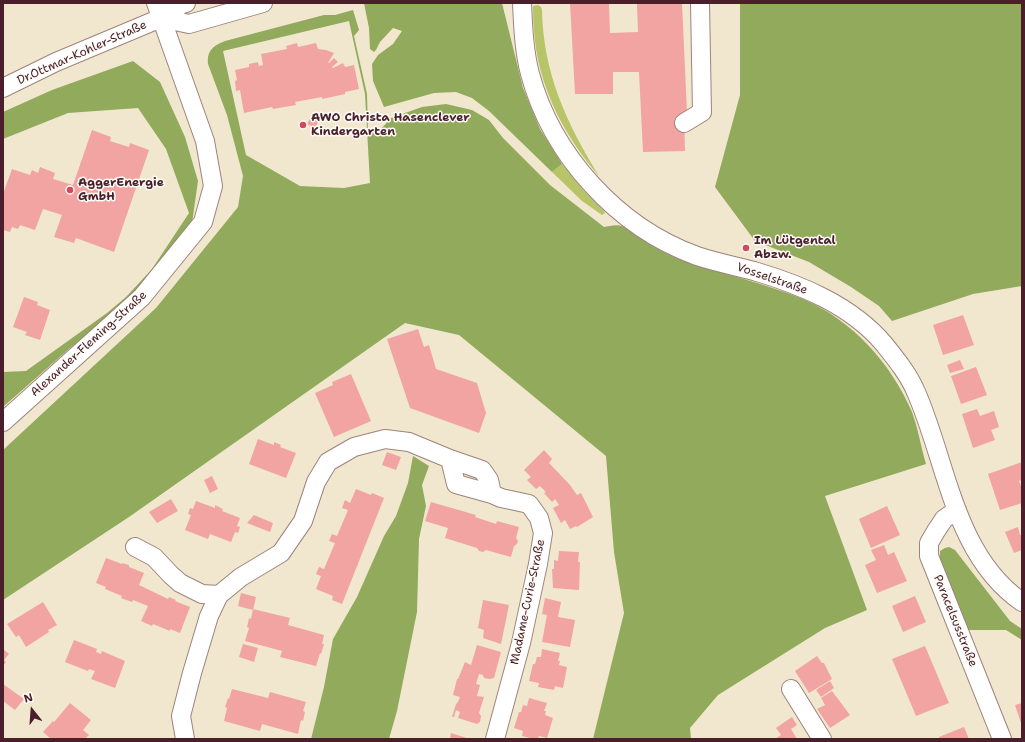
<!DOCTYPE html>
<meta charset="utf-8">
<style>
body{margin:0}
#map{position:relative;width:1025px;height:742px;overflow:hidden;background:#f1e7ce;font-family:"Shantell Sans",sans-serif}
canvas{display:block}
.frame{position:absolute;inset:0;border:4px solid #4a1f2b;pointer-events:none}
.north{position:absolute;left:12px;top:690px;width:40px;height:40px;-webkit-text-stroke:3px #fdfcf7;paint-order:stroke;rotate:343deg;font-size:11px;font-weight:700;line-height:16px;text-align:center;color:#4a1f2b}
.north::after{content:'';display:block;margin:auto;width:14px;height:18px;background:#4a1f2b;clip-path:polygon(50% 0,100% 100%,50% 72%,0 100%)}
</style>
<div id="map">
<canvas width="1025" height="742"></canvas>
<div class="frame"></div>
<div class="north">N</div>
</div>
<script>
const c = document.querySelector('canvas').getContext('2d');
c.lineJoin = 'round';
function fillPath(path, color) { c.fillStyle = color; c.fill(path, 'evenodd'); }
function strokePath(path, color, width, dash) { c.strokeStyle = color; c.lineWidth = width; c.lineCap = dash ? 'butt' : 'round'; c.setLineDash(dash || []); c.stroke(path); }
function write(font, color, halo, rows, align = 'center') {
  c.font = font + ' "Shantell Sans",sans-serif'; c.lineWidth = 3; c.setLineDash([]); c.textBaseline = 'middle'; c.strokeStyle = halo; c.fillStyle = color; for (const [text, x, y, turn = 0] of rows) {
    c.save(); c.translate(x, y); c.rotate((+turn || 0) * Math.PI / 180); c.textAlign = isNaN(turn) ? turn : align; if (halo) c.strokeText(text, 0, 0); c.fillText(text, 0, 0); c.restore();
  }
}
fillPath(new Path2D(`
 M538,5L541,7L542,10C543,73 567,124 599,176C566,138 541,92 535,41C534,31 533,20 533,10V6Z
 M562,164L583,190L604,211L605,213L602,215L582,201L552,172Z`), '#b7c568');
fillPath(new Path2D(`
 M364,3H502L523,88L540,129L562,164L552,172L489,111L472,98L456,92L434,93L384,107L373,81L372,64L378,55L393,44L402,31L393,28L380,42L376,50L374,52L370,49L369,28Z
 M740,3H1022V286L973,294L892,321L879,306L851,287L809,262L755,241L715,187L740,95Z
 M353,10L359,30L354,36L367,94L368,130H380L391,118L422,107L446,104L472,110L489,120L503,138L550,185L604,227C609,226 617,224 622,226C627,228 632,233 637,236C651,244 666,255 682,260C722,274 764,283 803,299C852,320 891,363 912,412C918,428 921,447 926,464L825,496L867,610L825,628L718,695L690,728L691,739H593L624,613L614,552L606,456L459,335L405,323L129,517L3,600V450L156,308L238,207L243,176L227,115L208,64C207,50 213,46 225,41L324,15H335ZM349,21L365,94L370,183L344,188L300,186L246,155L223,51Z
 M133,61L160,82L185,137L198,181L192,223L123,306L70,348L3,407V372L26,371L107,313L126,297L152,269L189,213L166,149L138,108L68,113L3,139V112L52,90Z
 M413,456L429,466L422,485L426,506L419,539L417,612L397,711L389,739H311L324,687L333,639L357,597L384,536L396,516L408,483Z
 M949,547L955,550L1010,621L1022,629V640L1006,630H968L940,559V551L945,548Z`), '#91aa5c');
fillPath(new Path2D(`
 M570,3H609L610,33L638,32L637,4L682,3L687,113L684,114L685,151L643,152L639,72H613V94H575Z
 M297,43L298,47L316,43L318,49L326,50L334,53L328,63H329L334,58L338,62L332,67L333,68L343,63L345,67L354,65L359,89L345,92V94L322,99V97L295,102L296,105L273,109L272,107L244,113L240,90L236,91L235,81L237,80L235,70L249,67V64L258,62L259,66L263,65L261,54L287,49L286,46Z
 M314,118L319,121L314,128L307,124L310,119Z
 M92,130L111,137L110,141L129,147L130,143L149,150L114,252L76,238L74,243L54,237L62,215L43,209L35,230L20,225L18,229L12,227L10,232L3,230V194L12,169L30,175L32,170L38,173L40,167L55,173L53,179L73,185Z
 M24,297L38,302L37,305L50,310L40,340L25,335L27,332L13,327Z
 M963,315L974,345L943,355L933,325Z
 M418,329L424,347L429,345L436,369L477,383L486,413L479,433L410,408L387,339Z
 M960,360L964,369L950,373L947,365Z
 M976,367L987,395L961,404L951,376Z
 M351,374L371,421L334,437L315,393L333,385L332,382Z
 M977,409L980,416L994,411L999,427L991,430L995,440L973,448L962,414Z
 M258,439L274,445V442L281,445L280,447L296,453L286,478L249,464Z
 M544,450L552,459L549,463L570,485L577,495L581,493L593,517L577,527L576,526L570,529L565,520L561,523L553,508L559,505L555,499L552,502L544,493L546,492L540,486L536,489L527,480L531,477L524,470Z
 M387,452L401,457L396,470L382,465Z
 M1022,462V480L1019,481L1022,488V503L1000,510L988,474Z
 M212,476L218,489L210,493L204,480Z
 M356,489L371,495L372,493L384,498L342,604L332,600L333,596L316,589L321,576L316,574L319,567L324,569L335,543L329,541L332,534L337,536L348,510L342,508L345,500L350,503Z
 M171,499L178,511L157,523L149,512Z
 M196,501L215,508V505L223,509L222,511L240,518L237,526L240,527L238,533L235,532L231,542L210,534L208,539L185,530L191,515L188,514L190,508L193,509Z
 M431,502L476,515L475,517L496,524L497,521L519,527L516,538L518,541L517,544L514,546L511,557L486,550L483,552L479,551L477,548L445,538L448,528L425,521Z
 M887,506L900,535L871,548L859,519Z
 M254,515L273,523L270,532L247,523Z
 M1018,527L1020,535H1022V550L1014,553L1005,532Z
 M884,545L888,555L894,552L907,581L877,593L865,565L876,560L871,550Z
 M559,551L579,552L578,562H580L579,590L553,588L552,569H554V560L558,561Z
 M106,558L122,564V563L129,565V567L144,573L139,585L168,599L169,597L176,600L175,601L190,607L180,633L170,629V631L153,624L152,626L141,621L148,606L133,600L132,602L121,598L122,596L105,589L106,587L96,583Z
 M241,593L256,597L253,610L238,606Z
 M915,596L926,622L903,632L892,606Z
 M545,598L561,602L558,617L575,620L570,647L542,642L547,615L542,614Z
 M483,600L509,605L501,644L483,638L484,630L478,628Z
 M43,602L57,625L48,630L49,632L26,647L19,635L16,637L7,624Z
 M253,609L290,618L288,625L324,635L322,644H324L321,654L320,653L316,666L280,657L282,651L245,641L249,628L247,627L249,618L251,619Z
 M74,640L97,649L96,652L101,654L102,651L125,661L115,688L91,679L95,671L89,669L88,671L65,662Z
 M243,644L258,648L254,662L239,657Z
 M477,645L501,652L494,678L489,679L484,678L483,675L479,674L476,684L480,685L477,696L484,697L479,713L481,716L480,722L477,724L458,718L460,712L456,710L454,717H452L456,704L458,702L460,697L453,695L457,679H458L465,662L471,665Z
 M925,646L949,703L916,716L892,659Z
 M3,649L9,654L4,660L6,662L3,666Z
 M542,649L560,653L558,661H560L559,665L567,667L563,688L555,686L554,690L538,687L539,683L529,681L533,664H535L537,657H541Z
 M817,656L822,663H824L832,679L809,693L795,671Z
 M830,681L834,688L821,697L816,690Z
 M3,684L24,699L15,710L3,701Z
 M232,689L268,698L270,692L306,702L303,711L305,712L303,721L301,720L298,734L262,724L260,731L224,721L227,708L225,707L228,698L229,699Z
 M832,691L850,715L830,728L817,709L825,705L821,698Z
 M529,698L547,703L544,711H546L545,715L553,718L547,738L539,736L538,739H534L522,736L523,731L514,728L519,712H521L523,705L527,706Z
 M70,703L91,720L83,730L89,735L85,739H51L43,732L53,721L54,722Z
 M1022,703V726L1015,705Z
 M792,717L797,725L791,729L797,739H775L781,735L776,728Z
 M964,727L969,739H939V737Z
 M451,733L470,739H450Z`), '#f1a4a2');
const minor = new Path2D(`
 M522,3C523,26 524,51 530,74C552,155 617,227 697,256C715,262 735,266 754,271C801,285 851,305 884,344C896,359 909,375 916,392C947,462 954,555 1022,602
 M161,18L189,24L263,3
 M3,88L56,62L161,18L182,4L186,3
 M684,123L702,112L700,3
 M3,422L142,297L203,222L213,186L205,141L156,3
 M450,459L456,484L492,494L501,498L529,504L539,518L543,533L538,564L521,643L495,739
 M957,510L944,519L936,531L929,543V556L1002,739
 M135,547L154,557L171,575L180,583L202,594L219,595
 M791,689L822,739
 M185,739L181,716L192,673L209,616L219,595L241,577L281,553L303,521L316,482L328,462L354,447L385,439L409,442L450,459L482,470L489,480L492,494`);
strokePath(minor, '#9e837c', 20);
strokePath(minor, '#fff', 18);
for (const [x, y, r, color] of [
 [303,125,4,"#d1495b"],
 [70,190,4,"#d1495b"],
 [746,248,4,"#d1495b"]
]) { const dot = new Path2D(); dot.arc(x, y, r, 0, 2 * Math.PI); c.fillStyle = color; c.fill(dot); strokePath(dot, '#fdfcf7', 1.5); }
write('12px', '#4a1f2b', '#fdfcf7', [
 ["Dr.Ottmar-Kohler-Straße",82,53,-24],
 ["Vosselstraße",772,279,19],
 ["Alexander-Fleming-Straße",89,344,-42],
 ["Madame-Curie-Straße",528,602,-78],
 ["Paracelsusstraße",955,621,68]
]);
write('bold 12px', '#4a1f2b', '#fdfcf7', [
 ["AWO Christa Hasenclever",311,118],
 ["Kindergarten",311,132],
 ["AggerEnergie",78,183],
 ["GmbH",78,197],
 ["Im Lütgental",754,241],
 ["Abzw.",754,255]
], 'left');
</script>
